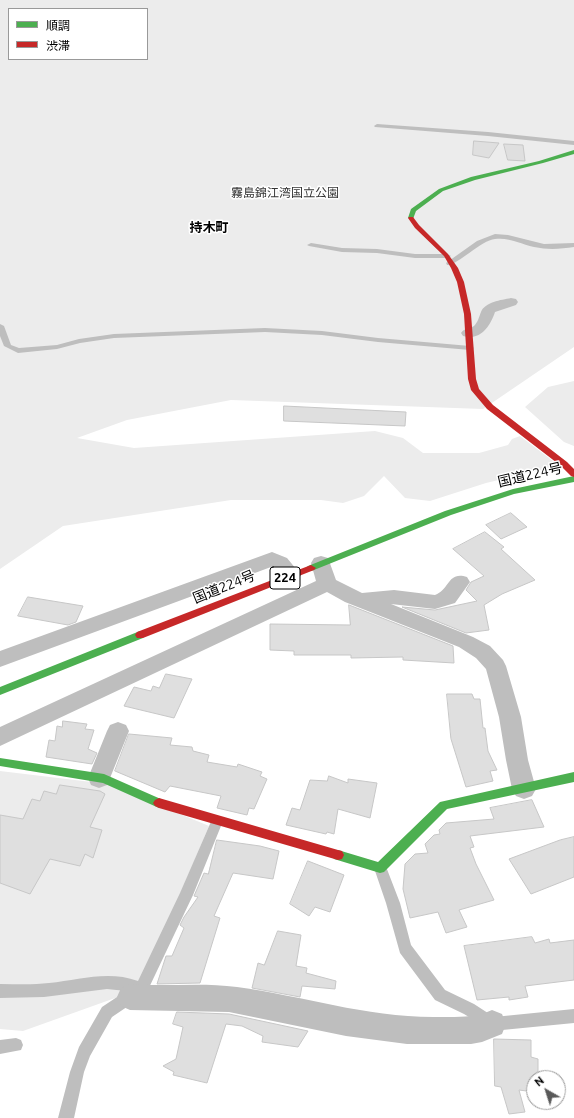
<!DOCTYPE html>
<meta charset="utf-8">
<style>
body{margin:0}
#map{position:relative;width:574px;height:1118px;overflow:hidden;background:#fff;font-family:Ubuntu,"Noto Sans JP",sans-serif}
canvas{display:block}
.legend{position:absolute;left:8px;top:8px;width:140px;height:52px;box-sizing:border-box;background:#fff;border:1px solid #999;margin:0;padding:5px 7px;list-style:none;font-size:12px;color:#000}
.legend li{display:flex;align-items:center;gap:8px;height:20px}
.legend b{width:20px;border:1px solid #999}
.north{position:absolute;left:526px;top:1070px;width:40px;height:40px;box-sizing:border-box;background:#fff;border:1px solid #999;border-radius:50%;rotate:321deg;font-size:11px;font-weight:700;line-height:16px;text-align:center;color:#000}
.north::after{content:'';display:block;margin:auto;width:14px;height:18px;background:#595959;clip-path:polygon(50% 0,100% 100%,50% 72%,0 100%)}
</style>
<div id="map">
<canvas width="574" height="1118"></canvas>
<ul class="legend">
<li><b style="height:5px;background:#4caf50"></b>順調</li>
<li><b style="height:5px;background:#c62828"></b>渋滞</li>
</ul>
<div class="north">N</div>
</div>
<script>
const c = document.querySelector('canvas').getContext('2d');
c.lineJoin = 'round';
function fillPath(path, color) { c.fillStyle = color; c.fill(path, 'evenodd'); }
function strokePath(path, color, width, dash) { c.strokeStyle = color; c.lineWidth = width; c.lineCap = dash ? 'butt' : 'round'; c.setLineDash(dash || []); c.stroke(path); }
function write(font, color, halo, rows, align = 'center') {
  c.font = font + ' Ubuntu,"Noto Sans JP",sans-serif'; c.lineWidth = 3; c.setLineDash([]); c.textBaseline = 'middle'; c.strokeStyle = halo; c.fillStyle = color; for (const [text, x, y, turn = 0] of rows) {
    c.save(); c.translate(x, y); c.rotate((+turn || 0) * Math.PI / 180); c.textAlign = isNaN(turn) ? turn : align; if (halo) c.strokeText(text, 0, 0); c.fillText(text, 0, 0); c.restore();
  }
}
fillPath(new Path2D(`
 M0,0H574V347L483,409L231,400L127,420L77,438L134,448L375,431L403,438L423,453H479L508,445L512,439L520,436L557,464L549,468L486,483L430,501L405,498L384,476L364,496L343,503L321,500H231L63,526L0,569ZM9,9H147V59H9Z
 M574,381V446L564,442L525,407L548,387Z
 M0,771L108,784L209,826L144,979L132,992L23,1031L0,1029Z`), '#ececec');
const building = new Path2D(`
 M474,141L499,143L489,158L473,155Z
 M504,144L523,145L525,161L508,160Z
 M284,406L406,412L405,426L284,421Z
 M511,513L527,527L501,539L486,525Z
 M485,532L504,547L501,549L535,580L502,594L484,605L489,630L466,633L402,607L435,610L477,601L466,590L471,582L484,576L453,549Z
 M28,597L83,606L76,622L68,625L18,616Z
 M349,605L453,646L454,663L403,660V657L351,658V655H294V651L270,650V624L350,625Z
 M166,674L192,679L174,718L124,706L134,687L151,691L153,686L159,688Z
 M447,694H472L474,699H480L483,728H485L488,751L497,770L490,771L493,781L466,787L451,739Z
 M63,721L87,724L85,729L94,730L88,749L97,753L92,764L46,757L49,740L55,741L57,726L62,727Z
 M129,734L172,738L170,745L192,747L193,751L209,755L207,762L237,767L238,764L262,772L260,776L267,779L254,809L249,808L247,815L217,808L221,796L170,786L165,792L115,771Z
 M329,776L348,783V779L377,783L370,818L338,809L334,834L327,832L326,834L286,825L292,808L300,810L310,780L327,781Z
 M60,785L100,791L105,794L90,827L102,830L93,858L85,854L80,866L50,859L30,894L0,883V815L23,819L32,799L40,801L44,791L56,794Z
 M532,800L544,827L470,836L474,847L470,848L476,864L494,900L459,910L467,927L446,933L438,912L410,918L403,889L405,864L415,854L428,853L425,844L434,835L440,834L439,830L446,823L494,819L490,808Z
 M574,837V877L531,894L509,859L560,840Z
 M217,840L260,846L279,851L273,879L233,873L214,916L220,918L200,983L157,984L166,956H172L184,928L180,925L184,917L198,897L194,896L204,873L208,874Z
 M308,861L344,875L330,912L315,907L309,916L290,904Z
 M278,931L301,935L296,966L307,968L306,973L336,981L335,989L302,986L300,997L252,988L258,963L264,965Z
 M532,937L535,943L549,939L550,943L574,940V980L525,986L528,997L509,1000V997L477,1000L464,946Z
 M177,1012L229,1014L308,1031L298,1047L262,1042L263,1036L242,1026L226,1024L207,1083L173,1075L174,1072L163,1066L176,1059L183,1027L173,1024Z
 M494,1039L531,1040V1057L538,1059V1078H534V1092L519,1090L525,1112L509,1114L501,1087L495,1086Z`);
fillPath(building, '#dfdfdf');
strokePath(building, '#c7c7c7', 1);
fillPath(new Path2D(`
 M377,124L488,132L574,141V145L488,136L375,127L374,126Z
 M495,234L508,235L544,244L574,243V247C561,249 548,250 534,247C521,244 509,237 495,239C481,240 457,266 447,265L446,263L477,241Z
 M311,243L342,248L377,249L415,254H447L451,256L447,258H415L377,253L342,252L309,246L307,245Z
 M0,324L4,326L11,345L19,348L57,345L79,339L114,334L265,328L322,331L378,338L470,346L474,348L470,350L378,342L322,335L265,332L114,338L80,343L57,349L18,353L4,346L0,336Z
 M217,816L221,817L223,821L193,895L146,994L112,1017L90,1056L84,1072L74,1118H58L70,1072L79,1047L102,1007L126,991L107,989L44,997L0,998V984C16,984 33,985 49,983C79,980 108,970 138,981L180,893L213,817Z
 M380,862L385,864L400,903L411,945L445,990L474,1004L494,1017L574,1009V1023L492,1031L464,1014L435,1000L400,953L386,903L374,868L375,864Z
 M16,1038L21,1040L23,1045L21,1050L0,1054V1040Z`), '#bebebe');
fillPath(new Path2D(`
 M511,298L516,299L518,302L516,305L495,312C490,327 480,341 463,336L461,333C464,328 469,329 474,326C478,322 479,317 481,312C485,302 501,300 511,298Z
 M272,552L287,558L301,575L298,580C281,585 282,574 271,567L0,667V651Z
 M321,556L328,558L336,580L362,593L394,590L435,595C450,590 447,571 467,577L470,582L455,603L435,609L391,604L473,637L490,646L503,660L506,666L521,717L528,760L536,789L532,796L524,799L516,796L512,789L506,760L499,717L486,669L476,658L459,647L345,602L327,592L0,746V727L316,581L311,563L314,558Z
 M118,722L126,725L129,731L110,778L107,785L99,788L91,785L88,778L107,731L110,725Z
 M130,984C165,987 201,982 237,987C304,996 368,1018 438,1017C457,1017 474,1018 492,1010L502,1014L506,1024L502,1034L482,1042L471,1044H407L346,1036L229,1012L130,1010L121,1006L117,997L121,988Z`), '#bebebe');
fillPath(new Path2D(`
 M574,150V154L543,163L475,180L443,191L416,211L413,219L408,218L411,209L439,189L471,177L539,161Z
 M574,476V482L514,494L451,515L314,570L311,571L306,568L308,566L445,511L513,489Z
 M140,631L143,632L145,635L143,638L0,695V687Z
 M0,758L104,774L163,800L165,803L163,806L159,808L103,783L0,766Z
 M574,772V782L447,809L384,872L380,873L334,859L332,855L334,851L338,850L378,862L440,802Z`), '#4caf50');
fillPath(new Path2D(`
 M409,217H413L419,225L448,254L458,268L464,282L471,314L476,379L479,389L493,405L567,462L574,469V477L571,476L561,466L487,409L471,390L468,379L464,314L457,282L451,268L444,256L415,228L408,218Z
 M311,565L316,568L314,570L143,638H137L135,635L137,632Z
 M159,798L338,850L342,851L344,855L342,859L338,860L159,808L155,806L153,803L155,800Z`), '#c62828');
write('12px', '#333', '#fff', [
 ["霧島錦江湾国立公園",285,193]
]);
write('bold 13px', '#000', '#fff', [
 ["持木町",209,228]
]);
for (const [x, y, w] of [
 [285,578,30]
]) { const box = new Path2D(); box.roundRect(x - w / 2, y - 11, w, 22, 3); c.fillStyle = '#fff'; c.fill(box); strokePath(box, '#000', 1); }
write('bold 13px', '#000', null, [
 ["224",285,578]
]);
write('14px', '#000', '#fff', [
 ["国道224号",530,475,-13],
 ["国道224号",224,587,-22]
]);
</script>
